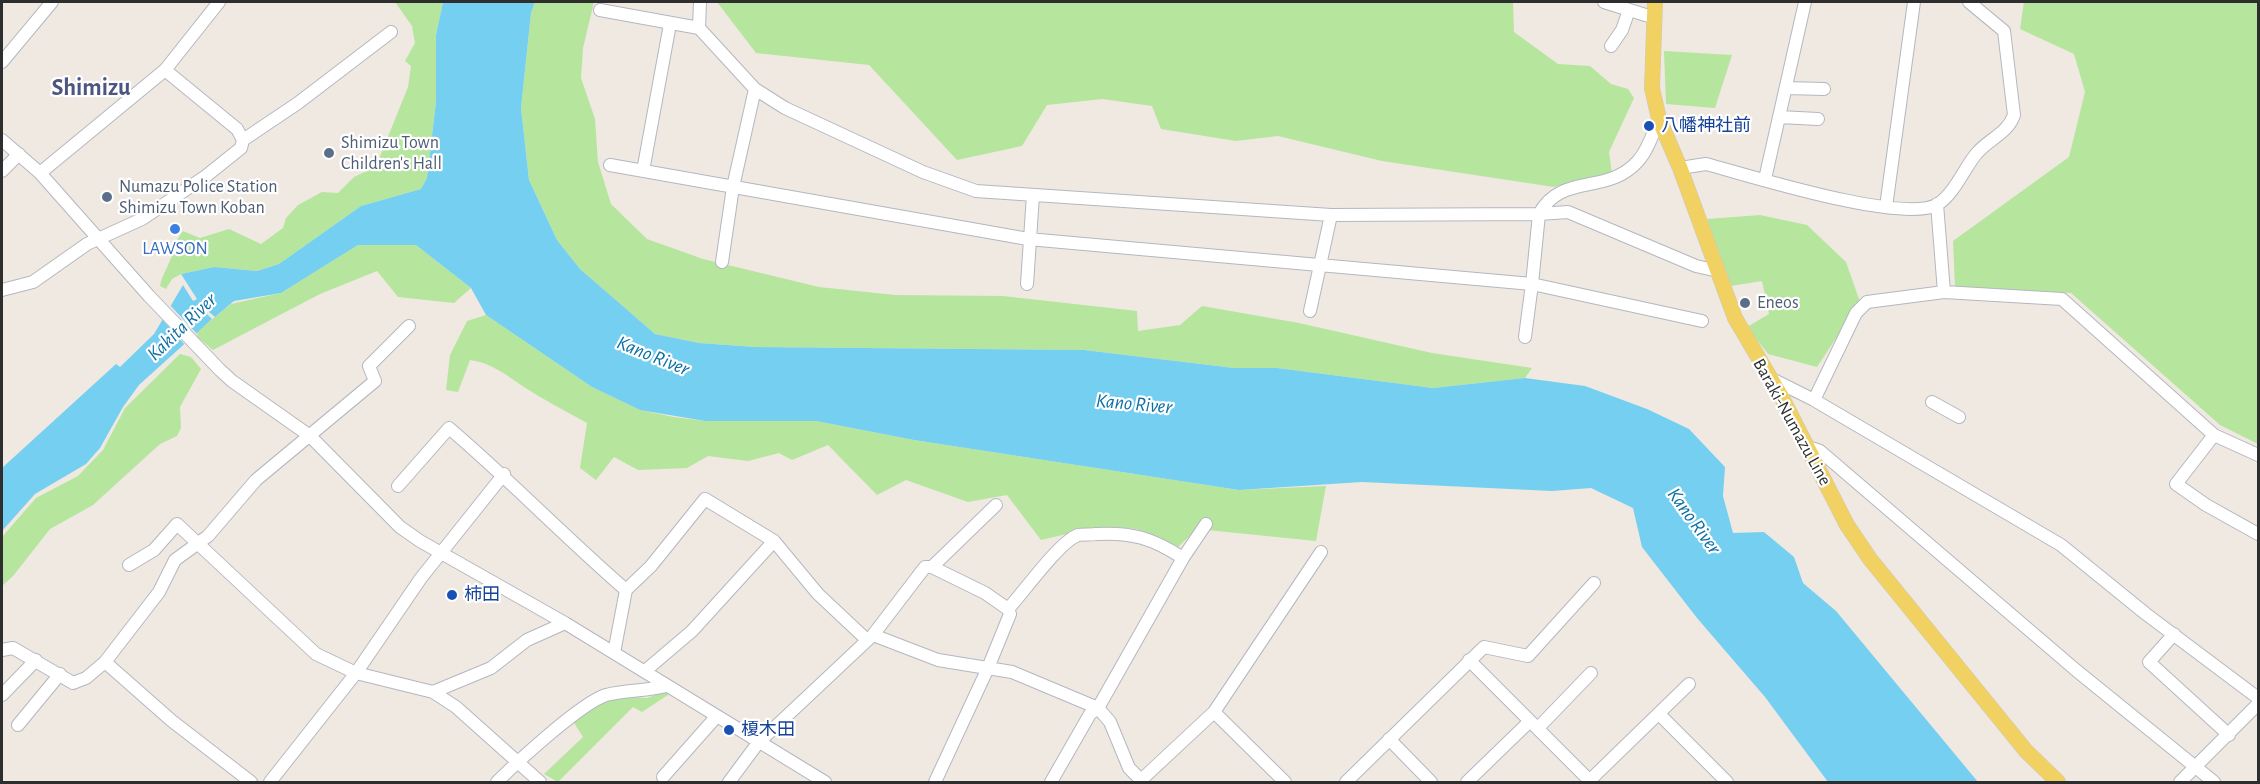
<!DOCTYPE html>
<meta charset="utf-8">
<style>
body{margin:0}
#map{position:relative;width:2260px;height:784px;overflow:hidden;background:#efe9e1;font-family:"Alegreya Sans",sans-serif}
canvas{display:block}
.frame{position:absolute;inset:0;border:3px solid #2e2e2e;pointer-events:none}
</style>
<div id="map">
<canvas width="2260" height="784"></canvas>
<div class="frame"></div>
</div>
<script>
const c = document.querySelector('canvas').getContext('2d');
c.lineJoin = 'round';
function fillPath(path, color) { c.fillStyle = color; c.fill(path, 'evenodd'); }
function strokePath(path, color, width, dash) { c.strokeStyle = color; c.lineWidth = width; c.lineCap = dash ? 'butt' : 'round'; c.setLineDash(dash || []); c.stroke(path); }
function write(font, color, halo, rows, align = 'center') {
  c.font = font + ' "Alegreya Sans","Noto Sans JP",sans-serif'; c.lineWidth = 4.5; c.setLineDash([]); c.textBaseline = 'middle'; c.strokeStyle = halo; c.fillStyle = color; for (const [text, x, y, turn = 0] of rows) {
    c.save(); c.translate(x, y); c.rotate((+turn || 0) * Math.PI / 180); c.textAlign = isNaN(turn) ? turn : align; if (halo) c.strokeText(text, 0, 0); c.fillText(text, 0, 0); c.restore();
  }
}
fillPath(new Path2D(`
 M395,2H443L436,35V102L427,178L421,189L361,206L279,264L257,271L214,267L181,274L172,279L166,289L160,286C162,275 167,269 171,258C175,248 175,241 183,231L200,238L229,229L261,244L283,228L286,218L298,205L322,192L338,193L354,177L371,169L379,159L408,87L411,66L405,61L415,43L412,26Z
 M535,2H594L583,48L581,78L595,119L598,162L611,204L647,239L703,259L819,287L895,295L1003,296L1137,311L1138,331L1180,325L1202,306L1299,323L1432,353L1532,368L1525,378L1433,388L1277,368H1234L1084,350L755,347L699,343L655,334L580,269L557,240L529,180L521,108L531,13Z
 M717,2H1513L1514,32L1558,64L1590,66L1611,84L1628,89L1634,98L1609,152L1612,173L1554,187L1382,161L1278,136L1236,141L1161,129L1152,106L1102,99L1047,105L1022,146L957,160L869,65L756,53Z
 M2024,2H2258V444L2220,425L2071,293L1955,287L1953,241L2069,157L2085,92L2074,54L2020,29Z
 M1664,51L1732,55L1715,108L1666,104Z
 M1760,215L1807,225L1846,262L1860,302L1817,367L1768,354L1747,327L1769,314L1762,281L1731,286L1716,253L1707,219Z
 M358,245H416L471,288L454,303L398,297L377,271L320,294L213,350L194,334L231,304L281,293Z
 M486,315L592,387L640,410L674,417L705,421H816L914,440L1239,490L1326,486L1316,541L1197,529L1176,549C1166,543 1154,535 1143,531C1112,522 1072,533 1041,540L1007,495L968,502L906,480L877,495L828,445L792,460L779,453L748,461L708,456L687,468L638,470L614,457L596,480L580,468L587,423C566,411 544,400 524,387C506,375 492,363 470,360L458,392L446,390L450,355L467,321Z
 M180,354L191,357L201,369L180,407L181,428L177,436L160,444L93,505L50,529L13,576L2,586V537L36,498L78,476L103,450L125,408Z
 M674,688L677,689L642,712L633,707L558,782L544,774L583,737L573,721L590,706L615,696L647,698Z`), '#b6e59e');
fillPath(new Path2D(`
 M443,2H535L531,13L521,108L529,180L557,240L580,269L655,334L699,343L755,347L1084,350L1234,368H1277L1433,388L1525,378L1585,386L1647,409L1689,429L1725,467L1723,496L1733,533L1764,532L1794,557L1803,583L1836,611L1978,782H1828L1765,697L1697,618L1642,547L1633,508L1591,488L1552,491L1362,482L1239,490L914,440L816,421H705L640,410L592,387L486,315L471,288L416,245H358L281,293L234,301L215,317L202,306L201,308L212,319L139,385L123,407L100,448L86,464L35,494L2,531V468L116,364L120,367L154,334L183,285L193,301L197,299L181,274L214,267L257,271L279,264L361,206L421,189L427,178L436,102V35Z`), '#75cff0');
fillPath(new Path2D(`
 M168,303L198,335L186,346L160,317Z`), '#efe9e1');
const minor = new Path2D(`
 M1604,2L1655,18
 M600,10L699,28L755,89L785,108L923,172L976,191L1331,215L1539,214C1562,172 1607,196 1638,161C1648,150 1653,133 1659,119
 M699,28L700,2
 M1611,46L1622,30L1629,10
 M2,62L52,2
 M1786,88L1824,89
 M1779,117L1818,119
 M2,140L40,173L149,296L220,370L232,381L310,436L400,527L420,541L565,623L825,782
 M243,140L298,103L391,32
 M610,165L1028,239L1532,284L1539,214L1568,212L1696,266L1718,271
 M1680,168L1706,164C1748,175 1905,225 1938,204C1955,193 1964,168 1977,153C1989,139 2008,133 2014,115L2004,31L1969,2
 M2,171L19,154
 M643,171L670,24
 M40,173L165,70L219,2
 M1765,179L1805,2
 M1937,204L1944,292
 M1886,207L1914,2
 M722,262L733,187L755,89
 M1027,284L1033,195
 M2,290L33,282L87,244L142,219L206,176L241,148L243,140L237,129L165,70
 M1310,311L1331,215
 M1525,337L1532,284L1702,321
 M1770,378L1814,400L2061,545L2146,614L2258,698
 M1814,400L1856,313L1867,302L1944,292L2062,299L2214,435L2258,455
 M1932,402L1959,417
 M2214,435L2176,484L2206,505L2258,534
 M1808,447L1820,451L2077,671L2214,782
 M398,486L449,428C510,480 566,538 626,590L614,653
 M129,565L154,550L177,524L316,654L356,673L433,692L456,707L540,782
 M932,567L985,593L1008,609
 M626,590L651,566L705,499L774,541L818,594L867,640
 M2174,634L2149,662L2229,735
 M873,635L938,660L1012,672L1098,708L1090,714L1051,782
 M2,650L13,648L73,683L86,678L105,662L172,721L251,782
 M1469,660L1530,721
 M105,662L159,592L175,560L208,536L256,480L375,381L369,366L409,326
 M645,671L692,631L774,541
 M433,692L491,668L527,640L565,623
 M2,695L36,660
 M1214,712L1285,782
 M1659,714L1727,782
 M18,725L60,674
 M1538,728L1591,673
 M1389,739L1431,782
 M663,777L716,717
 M270,782L356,673L421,578L504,474
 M497,782C517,762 581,703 606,695C626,690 647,691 666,686
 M729,782L758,743L873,635L925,567H932L996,505
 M935,782L988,668L1010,614L1008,609C1023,593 1059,542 1078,535C1083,534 1091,535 1096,534C1132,532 1152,538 1183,558
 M1139,782L1214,712L1321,552
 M1143,782L1129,768L1110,722L1098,708L1183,558L1206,524
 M1346,782L1484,647L1528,656L1594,583
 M1467,782L1530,721L1591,782
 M1588,782L1689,684
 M2180,782L2258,704`);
const major = new Path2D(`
 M1655,2L1652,88L1659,119L1680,168L1735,318L1781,396L1847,525L1870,559L2026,751L2058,782`);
strokePath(minor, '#b4b7c1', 14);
strokePath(major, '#c9c9c9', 16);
strokePath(minor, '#fff', 12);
strokePath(major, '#f2d163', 15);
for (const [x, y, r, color] of [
 [1649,126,6,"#1a4fb4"],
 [329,153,6,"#5c6f8a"],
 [107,197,6,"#5c6f8a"],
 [175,229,6,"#3f7fe0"],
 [1745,303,6,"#5c6f8a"],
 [452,595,6,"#1a4fb4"],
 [729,730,6,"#1a4fb4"]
]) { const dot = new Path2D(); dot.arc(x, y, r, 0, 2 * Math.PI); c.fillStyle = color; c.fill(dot); strokePath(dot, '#fff', 2); }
write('18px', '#164399', '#fff', [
 ["八幡神社前",1661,126],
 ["柿田",464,595],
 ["榎木田",741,730]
], 'left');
write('18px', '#4e5e75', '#fff', [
 ["Shimizu Town",341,143],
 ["Children's Hall",341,164],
 ["Numazu Police Station",119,187],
 ["Shimizu Town Koban",119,208],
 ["Eneos",1757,303]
], 'left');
write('18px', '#366cbe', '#fff', [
 ["LAWSON",175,249]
]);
write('18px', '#2e2e2e', '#fff', [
 ["Baraki-Numazu Line",1792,422,61]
]);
write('italic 20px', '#0d6fa3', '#fff', [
 ["Kakita River",182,327,-44],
 ["Kano River",653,356,22],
 ["Kano River",1134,404,5],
 ["Kano River",1694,521,54]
]);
write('bold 24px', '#4d5680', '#fff', [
 ["Shimizu",91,88]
]);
</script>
